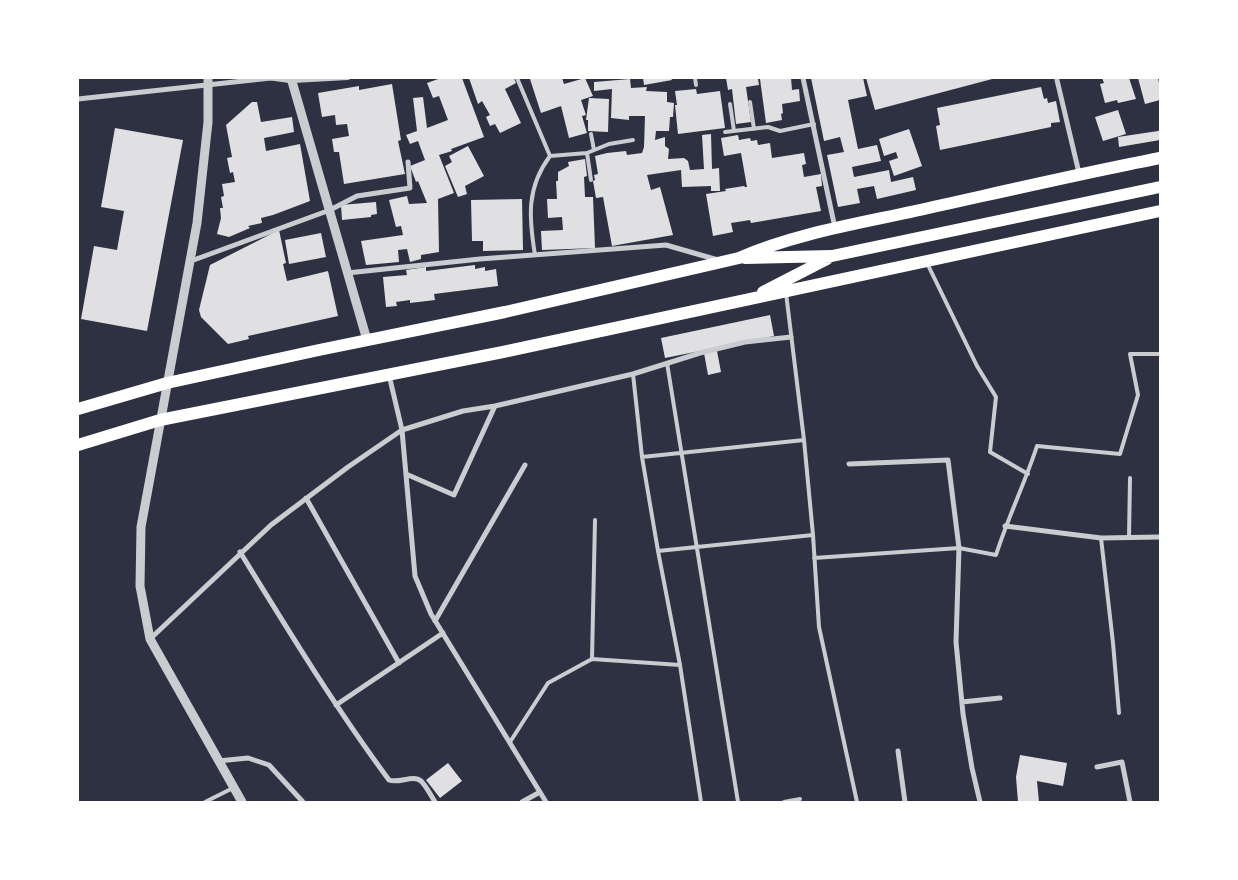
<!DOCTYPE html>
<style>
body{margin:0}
#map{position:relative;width:1238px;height:880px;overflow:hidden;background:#2d3142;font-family:Rubik,sans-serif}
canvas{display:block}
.frame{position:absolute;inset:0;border:79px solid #fff;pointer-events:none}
</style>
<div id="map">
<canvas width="1238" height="880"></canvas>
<div class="frame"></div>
</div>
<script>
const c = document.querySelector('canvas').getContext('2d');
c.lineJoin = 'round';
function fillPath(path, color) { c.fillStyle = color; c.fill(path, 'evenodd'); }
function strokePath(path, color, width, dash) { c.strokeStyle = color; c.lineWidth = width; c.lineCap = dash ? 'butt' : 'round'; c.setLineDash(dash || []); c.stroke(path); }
fillPath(new Path2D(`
 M441,78H462L484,137L451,149L452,151L439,155L454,193L438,199L439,252L421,255V259L410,262L407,249L398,250L399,262L366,265L361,241L403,235L401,226L396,227L389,200L407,196L409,204L427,203L418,181L416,182L410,166L425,160L418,141L410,144L406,135L417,131L413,98L423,97L427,128L448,120L439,96L433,98L427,83Z
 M469,78H514L516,83L505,89L521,123L500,133L495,124L490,126L486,117L490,115L482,101L478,104Z
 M533,78H562L564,84L585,78L593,96L581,100L586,115L582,116L587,133L569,138L561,106L541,113L530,79Z
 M643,78H671L672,80L644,85Z
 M726,78H791L792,90L799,89L800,101L782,104L783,113L781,114L782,120L766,123L760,79H758L759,85L746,87L751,122L736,124L732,89L728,90Z
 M811,78H863L867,96L848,100L858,149L877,145L881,161L852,167L854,177L889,170L891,182L913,177L916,190L877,199L874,186L857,189L860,203L838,207L827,155L844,152L840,137L824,141Z
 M866,78H996L875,110Z
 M1102,78H1129L1136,99L1118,103L1117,100L1105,103L1100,84L1104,83Z
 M1138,78H1158L1160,88V100L1145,104Z
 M630,79L631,88L647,87L646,91L667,92V102L674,103L673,117H670L669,131H656L655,140L665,137V146L669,149L668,159L684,158L688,161L690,170L704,169L702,135L711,134L712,169L719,168L720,191H711V186L682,187L681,170L647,175L651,190L660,187L673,235L612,246L603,197L596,198L593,181L595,180L594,175L598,174L595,156L607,153L626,151L627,155L642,153L644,147L645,116H629V120L611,118L612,89L594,91V82Z
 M392,84L401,140L398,141L405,174L344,184L339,152H334L332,139L349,136L347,124L336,125L335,115L322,117L318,93L359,86V90Z
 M1041,87L1044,99L1047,98L1048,103L1056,101L1060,122L1051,123V127L940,150L936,126L940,125L937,108Z
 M696,89L697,94L720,91L725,128L678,134L675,105H677L675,91Z
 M589,98L609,99L608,132L588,131V120H586Z
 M252,102H257L261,122L292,117L294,132L264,138L266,151L300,144L310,201L273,215L261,218L262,223L248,226L250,228L229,237L217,234L221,218L220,208H223L221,197L224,196L222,184L235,182L233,172L230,173L227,158L232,157L226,125Z
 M1118,110L1126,134L1103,141L1095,117Z
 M115,128L183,140L147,331L81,319L94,246L117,250L124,211L101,207Z
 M909,129L922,166L894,176L889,161L898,158L896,152L884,156L879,139Z
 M1158,131L1160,130V140L1119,147L1118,137Z
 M738,135L739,140L750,138L751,141L757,140L758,145L770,143L772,158L804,153L806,164L802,165L804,177L821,174L822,186L816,187L821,211L751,223L750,220L731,223L733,232L713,236L706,194L726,191L725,189L744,186L745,187H747L741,153L724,156L721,138Z
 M468,146L484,176L465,186L467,194L458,197L445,166L452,162L449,156Z
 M585,159L587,176L584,177L585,197H593L595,248L542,250L541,231L563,230L562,217L548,218L547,199H557L556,181H558V172L569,166L568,162Z
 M522,199L523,250L483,251V241H472L471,200Z
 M376,202L377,214L371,215V217L342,220L341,205Z
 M279,230L286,263L283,264L287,281L328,271L338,316L248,336L249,339L228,344L201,317L199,310L210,265Z
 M321,233L326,257L289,264L285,240Z
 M475,265V269L485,267V271L496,269L498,286L434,294L435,300L410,303V300L396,302L397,306L386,307L383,277L407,275L406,270L426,267V271Z
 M770,315L774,336L665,358L661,338Z
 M717,351L721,372L708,375L704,353Z
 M1020,755L1067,763L1063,786L1037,781L1039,802H1018L1016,777Z
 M448,763L462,781L440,798L426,780Z`), '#e0e0e3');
strokePath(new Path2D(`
 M517,78L550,156
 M695,78L696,85
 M293,81L348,78
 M750,102L754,129
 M730,104L734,131
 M725,132L768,127L780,131L814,124
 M591,134L594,150
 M587,153L591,180
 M550,156L587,153L609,144L633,140
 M535,255C529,218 526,188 550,156
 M927,263L977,366L996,397L990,452L1028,474
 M786,293L804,440L813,535L819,627L857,802
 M667,363L738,802
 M633,374L642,457L658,551L680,665L701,802
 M642,457L804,440
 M1129,537L1130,478
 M1101,538L1113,643L1119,713
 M658,551L813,535
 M814,558L959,548L996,555C1008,517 1025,483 1037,446L1120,454L1138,395L1130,354H1160
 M592,659L595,520
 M510,742L548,683L592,659L680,665
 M205,802L233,788
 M784,802L800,799`), '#caccd0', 4);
strokePath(new Path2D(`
 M803,78L835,228
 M1057,80L1079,173
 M78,99L271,78L293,81
 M191,261L330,210L357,196L410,188L408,162
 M347,273L480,259L666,245L718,260
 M389,375L402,430L415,576L431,614L546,802
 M849,464L948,460L959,548L956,642L963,714L972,768L980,802
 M406,474L454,495L495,406
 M306,498L399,663
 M1005,526L1101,538L1160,537
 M240,552C288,630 335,707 389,780C399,784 413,774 421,781C427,787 431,796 435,802
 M435,621L525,465
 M150,639L271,525L348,467L402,430L463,411L495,406L633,374L700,353L745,342L791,337
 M962,702L1000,698
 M336,705L443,633
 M898,751L905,802
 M218,761L248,758L269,765L303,802
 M1097,767L1122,762L1130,802
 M522,802L540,792`), '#caccd0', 5);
strokePath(new Path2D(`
 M208,78V122L197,223L141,527L140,586L150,639L242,802
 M291,78L367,340`), '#caccd0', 9);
strokePath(new Path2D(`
 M745,258L832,256L1160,187
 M763,292L827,259
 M78,409L167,383L319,350L505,312L739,258C794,234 856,224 915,211C997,193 1078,174 1160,158
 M78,445L160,420L503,352L1160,211`), '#fff', 12);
</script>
